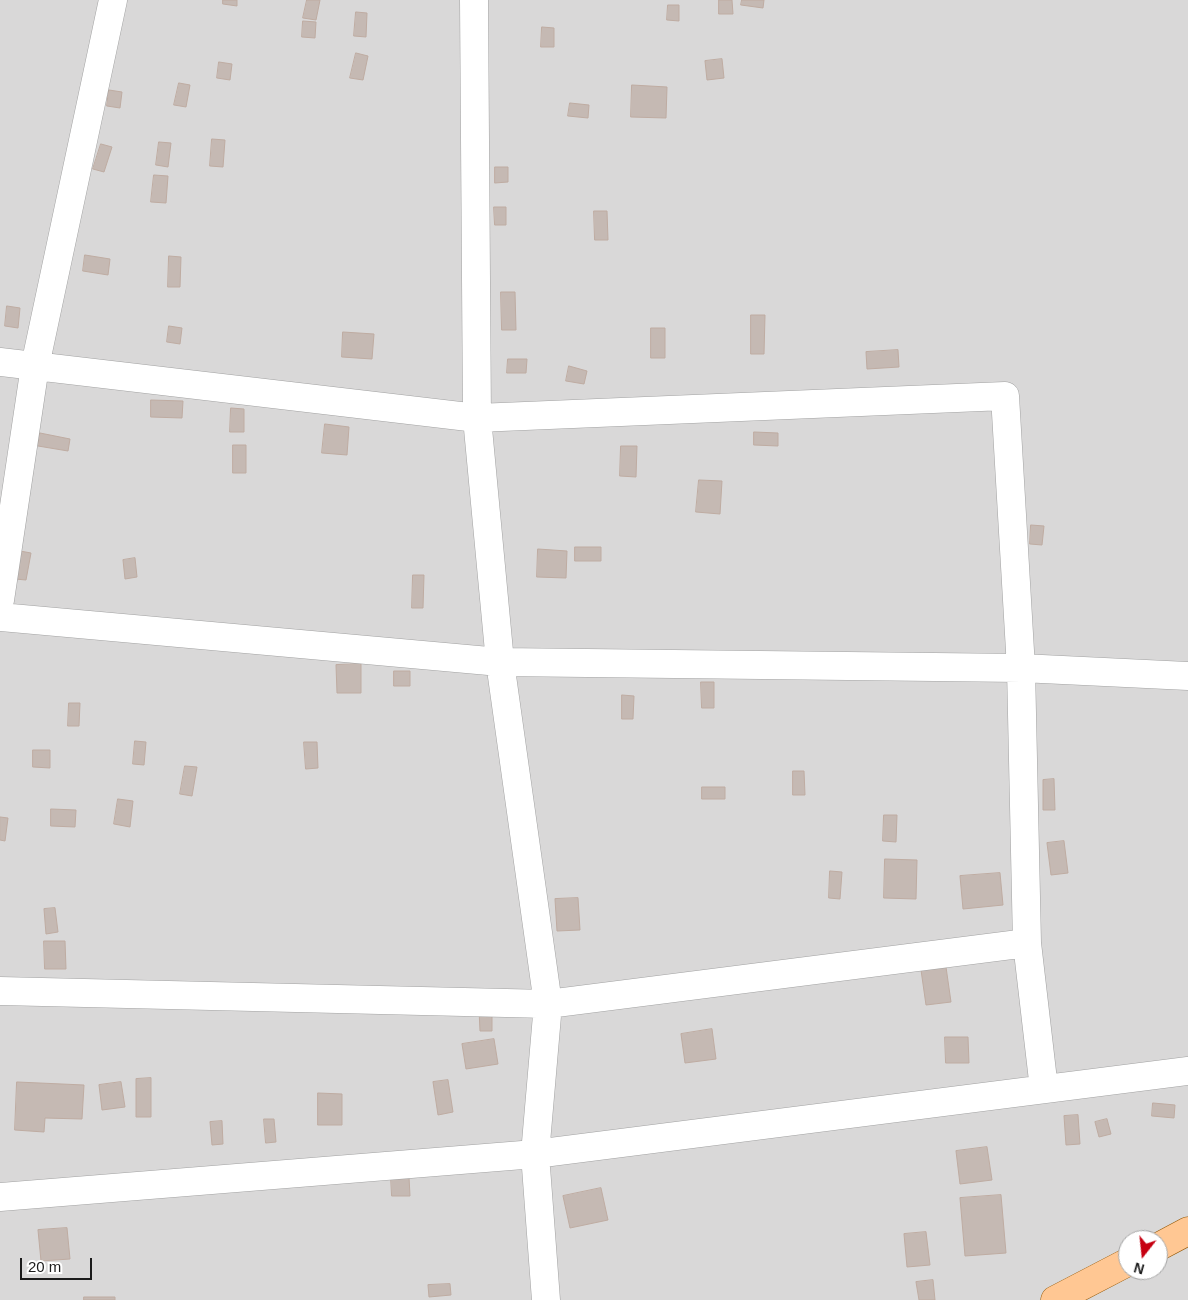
<!DOCTYPE html>
<style>
body{margin:0}
#map{position:relative;width:1188px;height:1300px;overflow:hidden;background:#ede8e0;font-family:Helvetica,sans-serif}
canvas{display:block}
.north{position:absolute;left:1118px;top:1230px;width:50px;height:50px;box-sizing:border-box;background:#fff;border:1px solid #a4a4a4;border-radius:50%;rotate:196deg;font-size:14px;font-weight:700;line-height:20px;text-align:center;color:#1b1b1b}
.north::after{content:'';display:block;margin:auto;width:18px;height:22px;background:#c60011;clip-path:polygon(50% 0,100% 100%,50% 72%,0 100%)}
.scale{position:absolute;left:20px;top:1258px;width:72px;height:22px;box-sizing:border-box;border:2px solid #1b1b1b;border-top:0;padding-left:6px;font-size:15px;line-height:18px;white-space:nowrap;color:#1b1b1b;-webkit-text-stroke:4px #fff;paint-order:stroke}
</style>
<div id="map">
<canvas width="1188" height="1300"></canvas>
<div class="north">N</div>
<div class="scale">20 m</div>
</div>
<script>
const c = document.querySelector('canvas').getContext('2d');
c.lineJoin = 'round';
function fillPath(path, color) { c.fillStyle = color; c.fill(path, 'evenodd'); }
function strokePath(path, color, width, dash) { c.strokeStyle = color; c.lineWidth = width; c.lineCap = dash ? 'butt' : 'round'; c.setLineDash(dash || []); c.stroke(path); }
fillPath(new Path2D(`
 M0,0H1188V1300H0ZM1128,1240H1158V1270H1128Z`), '#d9d8d8');
const building = new Path2D(`
 M223,0H237V6L223,4Z
 M307,0H320L316,20L303,18Z
 M719,0H732L733,14H719Z
 M742,0H764L763,8L741,5Z
 M668,5H679V21L667,20Z
 M356,12L367,13L366,37L354,36Z
 M303,21L316,22L315,38L302,37Z
 M542,27L554,28V47H541Z
 M356,53L368,56L363,80L350,78Z
 M722,59L724,78L707,80L705,61Z
 M219,62L232,64L230,80L217,78Z
 M179,83L190,85L186,107L174,105Z
 M632,85L667,87L666,118L631,117Z
 M109,90L122,92L120,108L107,106Z
 M570,103L589,105L588,118L568,116Z
 M212,139L225,140L223,167L210,166Z
 M159,142L171,143L168,167L156,165Z
 M101,144L112,147L104,172L93,169Z
 M495,167H508V182L495,183Z
 M154,175L168,176L166,203L151,202Z
 M494,207H506V225H495Z
 M594,211H607L608,240H595Z
 M85,255L110,259L108,275L83,271Z
 M169,256L181,257L180,287H168Z
 M501,292H515L516,330H502Z
 M7,306L20,308L18,328L5,326Z
 M751,315H765L764,354H751Z
 M169,326L182,328L180,344L167,342Z
 M651,328H665V358H651Z
 M343,332L374,334L372,359L342,357Z
 M898,350L899,367L867,369L866,352Z
 M508,359H527L526,373H507Z
 M569,366L587,371L584,384L566,381Z
 M151,400L183,401L182,418L151,417Z
 M231,408L244,409V432H230Z
 M325,424L349,427L347,455L322,453Z
 M754,432L778,433V446L754,445Z
 M40,433L70,439L68,451L38,446Z
 M233,445H246V473H233Z
 M621,446H637L636,477L620,476Z
 M699,480L722,481L720,514L696,512Z
 M1031,525L1044,526L1042,545L1030,544Z
 M575,547H601V561H575Z
 M538,549L567,551L566,578L537,577Z
 M20,551L31,553L26,580L15,579Z
 M135,558L137,577L125,579L123,560Z
 M413,575H424L423,608H412Z
 M361,664V693H337L336,665Z
 M394,671H410V686H394Z
 M701,682H714V708H702Z
 M622,695L634,696L633,719H622Z
 M69,703H80L79,726H68Z
 M135,741L146,742L144,765L133,764Z
 M304,742H317L318,768L306,769Z
 M33,750H50V768L33,767Z
 M185,766L197,767L192,796L180,794Z
 M793,771H804L805,795H793Z
 M1054,779L1055,810H1043V780Z
 M702,787H725V799H702Z
 M118,799L133,801L130,827L114,824Z
 M51,809L76,810L75,827L51,826Z
 M884,815H897L896,842L883,841Z
 M0,817L8,818L5,841L0,840Z
 M1064,841L1068,873L1051,875L1047,843Z
 M885,859L917,860L916,899L884,898Z
 M830,871L842,872L840,899L829,898Z
 M1000,873L1003,905L963,909L960,876Z
 M578,898L580,930L557,931L555,899Z
 M55,908L58,932L46,934L44,909Z
 M44,941H65L66,969H45Z
 M946,967L951,1002L926,1005L921,970Z
 M492,1008V1031H480L479,1009Z
 M712,1029L716,1059L685,1063L681,1034Z
 M945,1037H968L969,1063H946Z
 M494,1039L498,1064L466,1069L462,1044Z
 M151,1078V1117H136V1079Z
 M448,1080L453,1112L438,1115L433,1082Z
 M17,1082L84,1085L82,1119L45,1118L44,1132L15,1130Z
 M121,1082L125,1107L102,1110L99,1085Z
 M318,1093L342,1094V1125H318Z
 M1153,1103L1175,1105L1174,1118L1152,1116Z
 M1078,1115L1080,1144L1066,1145L1064,1116Z
 M264,1119H274L276,1142L266,1143Z
 M1107,1119L1111,1134L1099,1137L1095,1122Z
 M222,1121L223,1144L212,1145L210,1122Z
 M987,1147L992,1180L960,1184L956,1151Z
 M391,1177H409L410,1196H392Z
 M601,1188L608,1220L570,1228L563,1196Z
 M1001,1195L1006,1253L965,1256L960,1198Z
 M67,1228L70,1259L41,1261L38,1230Z
 M926,1232L930,1265L907,1267L904,1234Z
 M933,1280L935,1300H919L916,1282Z
 M450,1284L451,1295L429,1297L428,1285Z
 M84,1297H115V1300H84Z`);
fillPath(building, '#c5b9b3');
strokePath(building, '#bfaca2', 1);
const minor = new Path2D(`
 M474,0L477,418L500,662L548,1004L535,1154L546,1300
 M0,362L477,418L1005,396L1021,668L1027,943L1044,1089
 M0,600L35,366L113,0
 M0,617L500,662L1021,668L1188,676
 M0,991L548,1004L1027,943
 M0,1197L535,1154L1188,1071`);
const major = new Path2D(`
 M1158,1247L1188,1231
 M1055,1300L1128,1262`);
strokePath(minor, '#a2a2a2', 29);
strokePath(major, '#925500', 29);
strokePath(minor, '#fff', 28);
strokePath(major, '#ffc793', 28);
</script>
